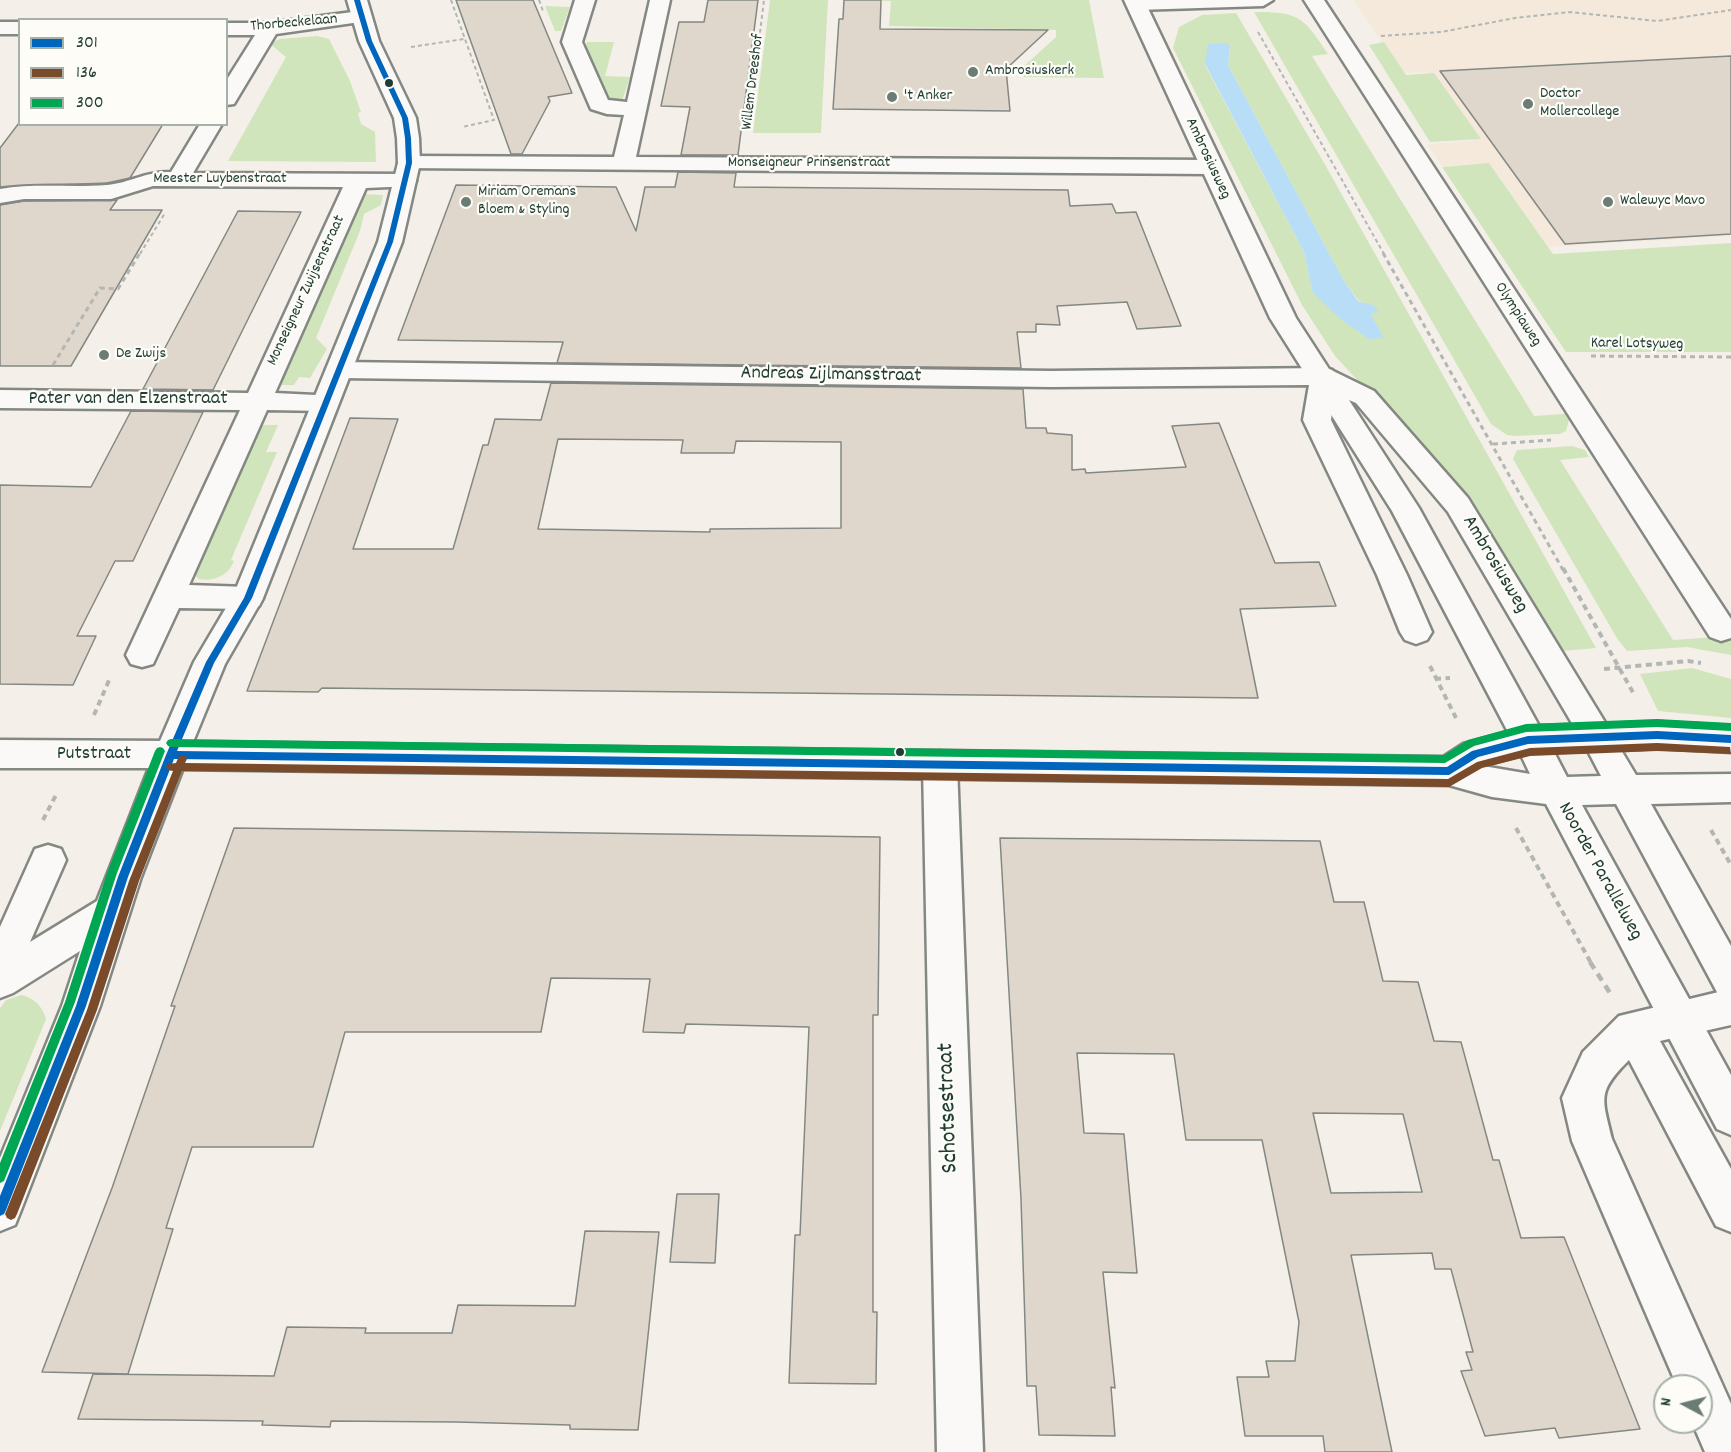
<!DOCTYPE html>
<style>
body{margin:0}
#map{position:relative;width:1731px;height:1452px;overflow:hidden;background:#f4f0e9;font-family:Dekko,sans-serif}
canvas{display:block}
.legend{position:absolute;left:18px;top:18px;width:210px;height:108px;box-sizing:border-box;background:#fdfcf7;border:2px solid #a4b0a9;margin:0;padding:8px 10px;list-style:none;font-size:18px;color:#1f3d34}
.legend li{display:flex;align-items:center;gap:12px;height:30px}
.legend b{width:30px;border:2px solid #a4b0a9}
.north{position:absolute;left:1653px;top:1374px;width:60px;height:60px;box-sizing:border-box;background:#fdfcf7;border:2px solid #a4b0a9;border-radius:50%;rotate:277deg;font-size:16px;font-weight:700;line-height:24px;text-align:center;color:#1f3d34}
.north::after{content:'';display:block;margin:auto;width:21px;height:27px;background:#6a7c73;clip-path:polygon(50% 0,100% 100%,50% 72%,0 100%)}
</style>
<div id="map">
<canvas width="1731" height="1452"></canvas>
<ul class="legend">
<li><b style="height:8px;background:#0065bd"></b>301</li>
<li><b style="height:8px;background:#7a4b2a"></b>136</li>
<li><b style="height:8px;background:#00a651"></b>300</li>
</ul>
<div class="north">N</div>
</div>
<script>
const c = document.querySelector('canvas').getContext('2d');
c.lineJoin = 'round';
function fillPath(path, color) { c.fillStyle = color; c.fill(path, 'evenodd'); }
function strokePath(path, color, width, dash) { c.strokeStyle = color; c.lineWidth = width; c.lineCap = dash ? 'butt' : 'round'; c.setLineDash(dash || []); c.stroke(path); }
function write(font, color, halo, rows, align = 'center') {
  c.font = font + ' Dekko,sans-serif'; c.lineWidth = 4.5; c.setLineDash([]); c.textBaseline = 'middle'; c.strokeStyle = halo; c.fillStyle = color; for (const [text, x, y, turn = 0] of rows) {
    c.save(); c.translate(x, y); c.rotate((+turn || 0) * Math.PI / 180); c.textAlign = isNaN(turn) ? turn : align; if (halo) c.strokeText(text, 0, 0); c.fillText(text, 0, 0); c.restore();
  }
}
fillPath(new Path2D(`
 M1354,0H1731V236L1549,247L1489,163L1442,166L1427,144L1473,141L1425,72L1402,73Z`), '#f4e9da');
fillPath(new Path2D(`
 M770,0H828L821,133H753Z
 M846,0H1089L1104,78L1024,77L1022,68L1056,37V30L889,26L891,1Z
 M545,6L570,7L561,31H555Z
 M1254,12C1300,11 1304,18 1328,54L1312,56L1534,416L1565,414L1569,420L1566,431L1560,434L1514,436L1507,435L1491,424Z
 M1236,13L1323,161L1596,648L1562,651L1467,499L1335,356L1302,305L1173,48L1179,27L1202,15ZM1230,46L1228,65L1344,281L1358,300L1369,306V313L1384,338L1312,290L1304,252L1205,65Z
 M317,36L329,39L350,81L361,112L358,113L361,124L375,132L376,162L228,161L286,57L270,44L279,39Z
 M587,42H614L605,76L630,77L622,101L611,100L585,46Z
 M1384,42L1406,75L1434,73L1481,139L1430,142L1369,45Z
 M1489,163L1553,254L1731,243V352H1566L1442,167Z
 M360,194L383,195L381,205L364,214L360,231L316,338L327,349L310,378L299,377L294,385H275Z
 M258,425H278L266,452H277L231,560L234,561C228,576 214,582 199,579L193,574Z
 M1572,446L1585,450L1589,457L1560,460L1673,640L1731,636V655L1687,647L1627,651L1618,640L1513,459L1517,450Z
 M1692,668L1731,679V718L1658,711L1640,674Z
 M21,995C35,998 42,1006 46,1019L0,1131V1008L6,1000Z`), '#d0e5bc');
fillPath(new Path2D(`
 M1227,43L1230,46L1228,65L1344,281L1358,301L1375,306L1378,312L1370,313L1384,338L1369,339L1342,320L1317,297L1312,290L1304,252L1205,64L1208,44Z`), '#b7ddf7');
const building = new Path2D(`
 M456,0H533L572,93L548,97L550,101L522,154H511Z
 M708,0H758L738,155H681L690,107L661,106L679,22H704Z
 M844,0H881L880,29L1048,30L1006,69L1010,111L833,109L839,19H843Z
 M1731,56V234L1565,244L1440,71Z
 M19,123L20,124H163L130,178L107,183L0,187V148Z
 M678,172L736,173L734,187L1068,190L1070,206L1112,204L1116,213L1136,212L1181,326L1137,329L1127,302L1057,306L1060,325L1036,324V332H1017L1021,368L557,363L563,342L398,340L456,185L616,187L636,231L645,187H675Z
 M117,200L110,210H162L71,366H0V205L24,201Z
 M238,211L301,212L213,390L143,389Z
 M551,383L1023,389L1026,428H1046L1047,433L1072,435V470L1085,469L1086,473L1186,467L1172,426L1219,423L1275,563L1319,562L1336,606L1240,609L1258,698L322,688L318,692L247,691L350,418L398,419L353,549H453L483,445H488L495,419L541,420ZM558,439L683,440L681,453H734L736,441L841,442V528L710,529V532L538,529Z
 M131,411L203,412L133,561H115L77,636H96L73,685L0,684V485L91,487Z
 M234,828L880,837L878,1015H873V1312H877L876,1384L789,1383L795,1235H800L809,1027L686,1024L684,1033L643,1032L650,979L551,978L541,1032H345L313,1147H192L166,1228L173,1229L128,1374L42,1372L112,1188L175,1006H171Z
 M1000,838L1320,841L1334,902H1364L1383,981L1418,982L1434,1041L1461,1042L1493,1160H1499L1521,1238L1564,1237L1640,1429L1559,1438L1555,1428L1485,1436L1461,1371L1472,1370L1466,1352H1473L1451,1269H1435L1432,1253L1351,1255L1392,1452H1325L1323,1436H1245L1237,1377H1269L1266,1361H1295L1299,1322L1262,1140H1186L1174,1054L1077,1053L1084,1133L1124,1134L1137,1273L1103,1272L1115,1388L1111,1387L1115,1436L1039,1435L1036,1386H1027L1021,1199ZM1313,1113L1403,1114L1422,1192L1331,1193Z
 M677,1194H719L715,1263L670,1262Z
 M585,1231L659,1232L638,1430L570,1429V1425L456,1422L331,1421L330,1427L262,1425L263,1421L78,1419L93,1374L274,1376L287,1327L366,1328L365,1333H452L458,1305L575,1306Z`);
fillPath(building, '#e0d7cc');
strokePath(building, '#848883', 1.5);
const street = new Path2D(`
 M575,0H595L582,42L608,100L627,102L650,0H670L636,157L1210,160L1218,162L1221,167L1218,172L1210,174L401,168L398,163L401,158L409,156L614,157L624,115L607,114L591,109L562,42Z
 M1129,0H1273L1263,6L1136,10L1129,8L1126,4Z
 M1304,0H1324L1731,619V638L1721,641L1710,637Z
 M360,11L367,13L370,17L367,21L276,34L234,104L226,105V81L255,35H226V23H269Z
 M0,22H20V34H0Z
 M200,124H222L193,173L405,174L413,176L416,181L413,186L366,188L275,393L336,396L339,402L336,408L326,411L267,410L189,585L248,587L259,590L263,598L259,606L248,609L179,608L153,664L142,667L131,664L126,655L240,410L0,408V390L248,393L343,187L153,186L111,199H24L0,203V189C36,183 71,188 107,185C130,183 143,172 171,172Z
 M339,362L1051,371L1323,368L1332,370L1336,376L1331,420L1407,575L1432,632L1427,640L1416,644L1405,640L1400,632L1377,575L1303,420L1309,385L1051,387L339,378L330,376L326,370L330,364Z
 M0,740L171,741L183,745L188,755L141,877L100,1006L21,1210L15,1225L0,1231V1158L62,1006L80,951L13,993L0,998V927L35,849L48,845L61,849L66,860L30,942L97,901L149,768H0Z
 M940,751L952,755L957,765L983,1452H937L923,765L928,755Z
 M1731,989V1025L1660,1041L1731,1169V1232L1716,1226L1629,1060C1597,1092 1602,1097 1612,1139L1731,1404V1452H1705L1692,1422H1701V1386H1677L1572,1141L1562,1098L1583,1052L1619,1016Z`);
const secondary = new Path2D(`
 M347,0H367L379,41L416,118L419,138L420,163L402,242L263,598L225,664L193,742L1443,757L1463,744L1508,732L1392,511L1270,318L1124,0H1144L1296,318L1329,369L1374,391L1468,498L1606,724L1657,722L1731,726V752L1657,748L1621,750L1636,775L1731,774V802L1651,804L1731,946V999L1718,994L1616,804L1582,805L1731,1075V1135L1717,1129L1546,804L1492,797L1449,785L171,769L159,765L154,755L194,662L233,596L378,242L398,163L397,138L394,118L359,41ZM1349,400L1356,403L1448,512L1573,725L1539,726L1419,508ZM1588,751L1601,776L1567,777L1554,752ZM1521,755L1530,774L1483,766L1485,765Z`);
strokePath(street, '#848883', 5);
strokePath(secondary, '#848883', 5);
strokePath(new Path2D(`
 M451,0L494,120L462,127
 M539,0L543,11
 M1258,32L1384,254
 M1381,36L1441,32L1515,18L1570,12L1657,21L1731,10
 M411,47L464,39
 M748,130L764,0
 M140,254L165,213`), '#b3b6b3', 2, [4, 3]);
strokePath(new Path2D(`
 M1383,253L1563,570
 M1591,356L1731,357
 M53,365L100,288L118,289L140,253
 M1493,444L1551,440`), '#b3b6b3', 3, [5, 4]);
strokePath(new Path2D(`
 M1563,568L1635,696
 M1430,666L1456,718
 M1604,669L1688,661L1701,663
 M1435,679L1450,678
 M94,715L110,678
 M43,820L56,795
 M1516,828L1591,963
 M1711,830L1731,865`), '#b3b6b3', 4, [6, 4.5]);
strokePath(new Path2D(`
 M1590,962L1610,993`), '#b3b6b3', 4.5, [8, 6]);
fillPath(street, '#faf9f7');
fillPath(secondary, '#faf9f7');
fillPath(new Path2D(`
 M354,0H360L372,41L408,118L411,138L412,163L393,242L252,598L214,663L177,751L1447,767L1472,751L1528,736L1657,731L1731,735V743L1657,739L1528,744L1478,757L1449,775L174,759L128,877L86,1006L6,1210L4,1214L0,1216V1196L76,1006L118,877L166,755L206,662L244,598L387,242L406,163L405,138L402,118L366,41Z`), '#0065bd');
fillPath(new Path2D(`
 M1657,743L1730,747L1731,754L1657,751L1530,756L1482,768L1449,787L182,771L139,881L97,1010L17,1214L15,1218L11,1220L7,1218L5,1214L87,1010L129,881L173,771L168,770L166,767L168,764L176,763L179,756H185L187,759L185,763L1448,779L1477,762L1530,748Z`), '#7a4b2a');
fillPath(new Path2D(`
 M1657,719L1731,723V731L1657,727L1526,732L1474,746L1445,763L171,747L168,746L166,743L168,740L171,739L1444,755L1468,740L1526,724Z
 M160,747L163,748L165,751L117,873L75,1002L4,1181L0,1183V1163L65,1002L107,873L155,751L157,748Z`), '#00a651');
for (const [x, y, r, color] of [
 [973,72,6,"#6a7c73"],
 [389,83,5,"#1f3d34"],
 [892,97,6,"#6a7c73"],
 [1528,104,6,"#6a7c73"],
 [466,202,6,"#6a7c73"],
 [1608,202,6,"#6a7c73"],
 [104,355,6,"#6a7c73"],
 [900,752,5,"#1f3d34"]
]) { const dot = new Path2D(); dot.arc(x, y, r, 0, 2 * Math.PI); c.fillStyle = color; c.fill(dot); strokePath(dot, '#fdfcf7', 2); }
write('16px', '#1f3d34', '#fdfcf7', [
 ["Thorbeckelaan",294,24,-5],
 ["Willem Dreeshof",754,82,-83],
 ["Ambrosiusweg",1207,159,65],
 ["Monseigneur Prinsenstraat",809,164],
 ["Meester Luybenstraat",220,180],
 ["Monseigneur Zwijsenstraat",307,291,-65],
 ["Olympiaweg",1517,315,57],
 ["Karel Lotsyweg",1637,345,1]
]);
write('16px', '#1f3d34', '#fdfcf7', [
 ["Ambrosiuskerk",985,72],
 ["Doctor",1540,95],
 ["Mollercollege",1540,113],
 ["'t Anker",904,97],
 ["Miriam Oremans",478,193],
 ["Bloem & Styling",478,211],
 ["Walewyc Mavo",1620,202],
 ["De Zwijs",116,355]
], 'left');
write('20px', '#1f3d34', '#fdfcf7', [
 ["Andreas Zijlmansstraat",831,376,1],
 ["Pater van den Elzenstraat",128,400],
 ["Ambrosiusweg",1494,565,59],
 ["Putstraat",94,755],
 ["Noorder Parallelweg",1599,872,61]
]);
write('24px', '#1f3d34', '#fdfcf7', [
 ["Schotsestraat",950,1108,-92]
]);
</script>
